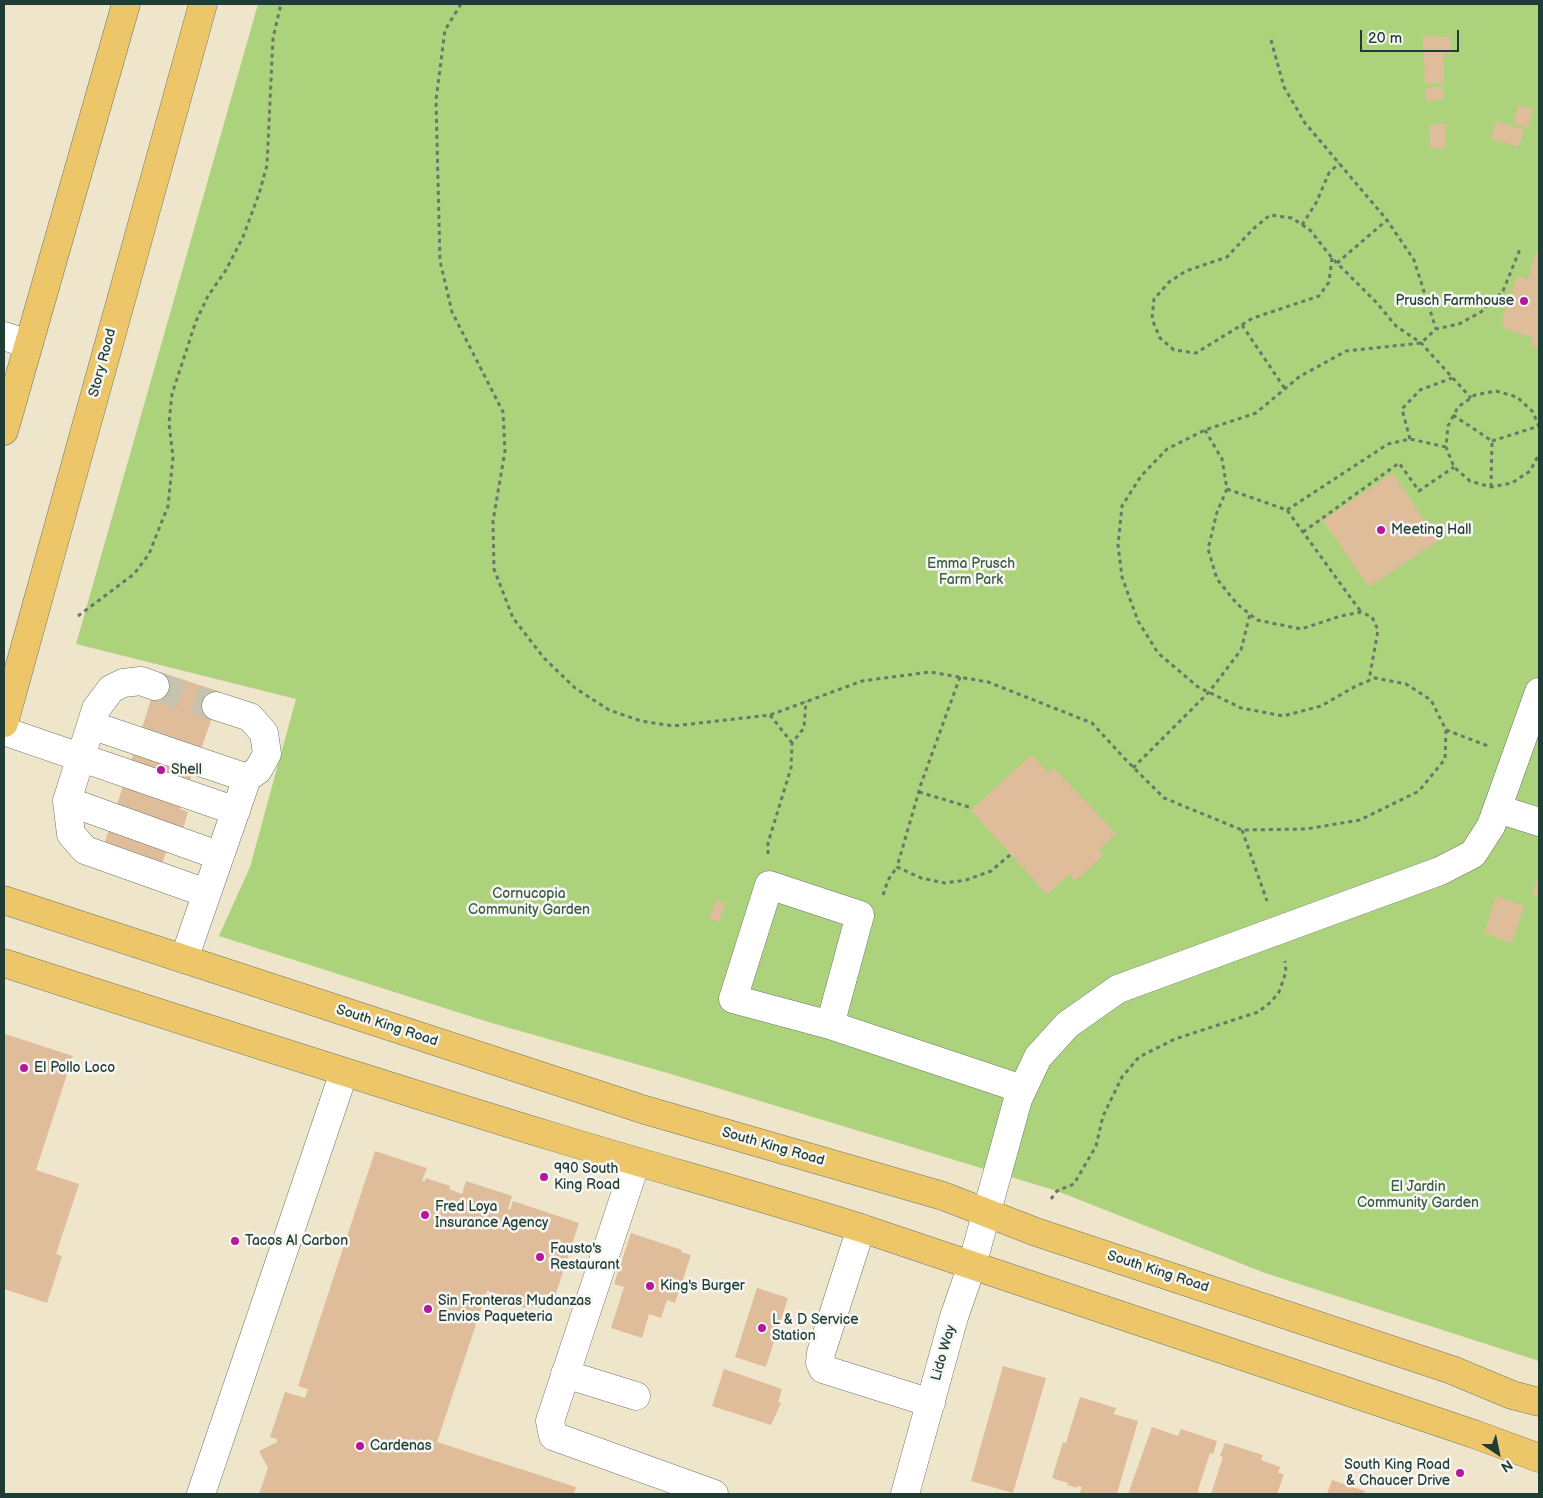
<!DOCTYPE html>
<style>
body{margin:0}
#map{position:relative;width:1543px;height:1498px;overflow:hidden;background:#efe5cb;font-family:"Balsamiq Sans",sans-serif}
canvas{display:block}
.frame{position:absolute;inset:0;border:5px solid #1f3d34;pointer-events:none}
.north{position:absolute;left:1473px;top:1428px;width:50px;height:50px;-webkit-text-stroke:4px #f6f6f2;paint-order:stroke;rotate:146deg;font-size:14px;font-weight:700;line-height:20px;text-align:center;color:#1f3d34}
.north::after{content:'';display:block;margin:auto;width:18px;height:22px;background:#1f3d34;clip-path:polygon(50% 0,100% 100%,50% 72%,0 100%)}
.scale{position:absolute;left:1360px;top:30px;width:99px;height:22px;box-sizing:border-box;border:2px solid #1f3d34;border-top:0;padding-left:6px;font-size:15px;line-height:18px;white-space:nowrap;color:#1f3d34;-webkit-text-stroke:4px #f6f6f2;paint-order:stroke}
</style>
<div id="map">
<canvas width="1543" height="1498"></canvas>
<div class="frame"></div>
<div class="north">N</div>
<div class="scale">20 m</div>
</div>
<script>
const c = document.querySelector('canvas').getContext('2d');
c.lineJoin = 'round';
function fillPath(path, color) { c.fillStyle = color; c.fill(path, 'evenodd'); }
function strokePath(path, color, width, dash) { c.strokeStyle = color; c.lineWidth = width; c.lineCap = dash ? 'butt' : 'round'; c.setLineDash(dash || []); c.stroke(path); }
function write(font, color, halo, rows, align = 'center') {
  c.font = font + ' "Balsamiq Sans",sans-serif'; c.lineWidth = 5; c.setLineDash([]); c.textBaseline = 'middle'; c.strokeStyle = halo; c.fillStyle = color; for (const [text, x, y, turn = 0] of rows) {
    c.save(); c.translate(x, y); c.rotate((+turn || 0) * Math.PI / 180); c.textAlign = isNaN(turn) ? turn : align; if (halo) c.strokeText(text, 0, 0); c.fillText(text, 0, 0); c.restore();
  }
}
fillPath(new Path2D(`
 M258,4H1539V1361L1265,1273L1057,1191L671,1074L485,1021L219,936L250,867L296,699L76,644Z`), '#acd27c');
fillPath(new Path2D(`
 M1423,36L1450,37L1451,54H1443L1444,84H1425Z
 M1444,87V99L1426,101L1425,88Z
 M1519,105L1534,110L1527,128L1513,123Z
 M1496,121L1524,130L1519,147L1491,139Z
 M1446,124V148H1430L1429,125Z
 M1536,253L1539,254V348L1531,345L1533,338L1503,328L1505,324L1501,323L1517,276L1527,279Z
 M1393,473L1438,541L1369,587L1323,520Z
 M160,672L221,692L180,809L188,812L183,829L174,827L157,880L99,860Z
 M1032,755L1049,773L1054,768L1116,834L1099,850L1104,855L1075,881L1070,874L1047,895L971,810Z
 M1539,873V897L1532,895Z
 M1496,896L1524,906L1512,943L1484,933Z
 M716,900L725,903L719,922L709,918Z
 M5,1034L73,1056L36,1170L79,1184L56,1254L62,1256L47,1303L4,1289Z
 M375,1151L427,1168L422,1181H425L426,1178L450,1186L449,1189L462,1194L466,1181L512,1196L508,1209L510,1210L513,1201L579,1223L555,1296L546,1294L541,1308L527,1304L526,1308L504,1300L505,1296L487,1291L437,1442L576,1487L574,1494H259L268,1468L259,1451L277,1442V1439L270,1437L285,1392L305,1398L308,1389L298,1386Z
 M631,1233L682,1250L681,1252L691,1255L675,1303L667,1300L661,1318L649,1314L642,1338L611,1328L624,1287L614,1284Z
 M757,1288L788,1298L766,1367L735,1357Z
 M1003,1366L1046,1378L1013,1493L971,1481Z
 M724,1369L782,1389L778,1402L781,1403L771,1425L712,1406Z
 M1080,1397L1116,1408L1114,1414L1138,1421L1117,1494H1079L1082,1487L1077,1486V1488L1067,1485L1068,1483L1052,1478L1063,1442L1066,1443Z
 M1152,1427L1178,1436L1181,1429L1217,1441L1213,1454L1210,1453L1198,1490H1199L1198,1494H1128Z
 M1225,1443L1263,1455L1261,1460L1280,1467L1278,1473L1284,1474L1277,1494H1211L1223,1457L1220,1456Z
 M1332,1480L1365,1491L1364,1494H1327Z`), '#dfbc9a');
strokePath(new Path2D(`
 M155,686L216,706`), '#c5c3ad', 28, [28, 14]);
const minor = new Path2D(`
 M4,336L28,344
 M155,686L141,681L123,683L111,689L96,709L67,801L71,834L85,850L206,893
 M216,706L250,717L264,733L267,754L258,770L247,778
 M91,725L247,778L184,959
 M4,731L236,811
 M67,801L220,856
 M1498,809L1539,822
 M830,1025L860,915L769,885L733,999L830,1025L1022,1089
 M636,1162L550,1421L553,1436L714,1494
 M861,1228L821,1353L820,1363L823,1369L829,1371L931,1403
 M565,1374L636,1396
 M201,1494L344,1072
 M905,1494L954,1317L972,1265L1018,1099L1038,1057L1067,1025L1118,989L1440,871L1473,854L1491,826L1539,692`);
const major = new Path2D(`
 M4,431L126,4
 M4,723L203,4
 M4,900L645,1110L943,1196L1036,1232L1452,1370L1512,1395L1539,1402
 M4,963C187,1022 370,1081 554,1137C656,1168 759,1196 861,1228L1474,1434L1539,1458`);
strokePath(minor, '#687869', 29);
strokePath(major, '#687869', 29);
strokePath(new Path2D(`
 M461,4L445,30L436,100L440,261L452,312L503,412L505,451L493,521L494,569L513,618L544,658L575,688L609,710L641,721L673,726L770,715L862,681L930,672L988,682L1092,723L1126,760L1164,798L1242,830L1306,829L1360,820L1419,791L1445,759L1446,730L1431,700L1406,684L1375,678L1356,686L1321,706L1283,716L1241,708L1198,687L1158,653L1138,621L1122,577L1118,545L1122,506L1141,476L1167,449L1205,430L1256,413L1299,377L1346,351L1421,343L1436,329L1459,324L1481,312L1503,291L1520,249
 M1271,40L1284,87L1305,123L1387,220L1414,260L1436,329
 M1302,225L1316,203L1329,173L1339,163
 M1332,258L1329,282L1319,296L1253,318L1196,353L1174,350L1160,338L1152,319L1154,299L1169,282L1186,271L1227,257L1253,229L1270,215L1292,218L1310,230L1332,258L1376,302L1396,326L1421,343L1471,398
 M1337,263L1387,220
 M1242,325L1285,389
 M1453,415L1492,441
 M1539,427L1533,412L1517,397L1496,391L1475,395L1458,407L1448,426L1446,447L1454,467L1470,481L1491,487L1512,483L1530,471L1539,454
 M1205,430L1222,459L1227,489L1217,512L1208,549L1217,579L1237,604L1257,620L1301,629L1341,616L1361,612L1372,617L1378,630L1369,680
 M1410,439L1402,409L1420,390L1452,378
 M1492,441L1539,426
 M1491,487L1492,441
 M1227,489L1287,510L1361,612
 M1287,510L1388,444L1410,439L1446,447
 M1303,532L1399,463L1419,491L1454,467
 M78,616L134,574L149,554L168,506L173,457L169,423L172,394L196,321L208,296L226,270L243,237L259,194L267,165L273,38L281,4
 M960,677L921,784L897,867L921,878L945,883L966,880L991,871L1011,854
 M770,715L792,743
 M1446,730L1488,746
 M1133,768L1209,692L1241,650L1250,614
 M919,792L969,807
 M1242,830L1267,901
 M768,854V843L791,768L792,743L804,728L806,701
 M883,895L888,880L897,867
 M1051,1199L1057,1191L1074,1184L1096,1146L1103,1116L1122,1077L1139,1057L1175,1039L1258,1012L1271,1002L1279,992L1286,972L1285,961`), '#687869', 3, [4, 4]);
strokePath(minor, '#fff', 28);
strokePath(major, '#ecc669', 28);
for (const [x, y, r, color] of [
 [1524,301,5,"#b5179e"],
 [1381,530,5,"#b5179e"],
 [161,770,5,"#b5179e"],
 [24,1068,5,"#b5179e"],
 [544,1177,5,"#b5179e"],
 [425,1215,5,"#b5179e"],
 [235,1241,5,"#b5179e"],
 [540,1257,5,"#b5179e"],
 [650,1286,5,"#b5179e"],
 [428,1309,5,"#b5179e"],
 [762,1328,5,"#b5179e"],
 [360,1446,5,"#b5179e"],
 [1460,1473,5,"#b5179e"]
]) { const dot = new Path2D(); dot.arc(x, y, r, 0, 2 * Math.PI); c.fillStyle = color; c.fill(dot); strokePath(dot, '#f6f6f2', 2); }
write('14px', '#1f3d34', '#f6f6f2', [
 ["Prusch Farmhouse",1514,301,"right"],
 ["Meeting Hall",1391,530],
 ["Shell",171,770],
 ["El Pollo Loco",34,1068],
 ["990 South",554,1169],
 ["King Road",554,1185],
 ["Fred Loya",435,1207],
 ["Insurance Agency",435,1223],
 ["Tacos Al Carbon",245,1241],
 ["Fausto's",550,1249],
 ["Restaurant",550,1265],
 ["King's Burger",660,1286],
 ["Sin Fronteras Mudanzas",438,1301],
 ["Envios Paqueteria",438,1317],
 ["L & D Service",772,1320],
 ["Station",772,1336],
 ["Cardenas",370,1446],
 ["South King Road",1450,1465,"right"],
 ["& Chaucer Drive",1450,1481,"right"]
], 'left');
write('14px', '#1f3d34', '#f6f6f2', [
 ["Story Road",103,363,-75],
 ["South King Road",387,1026,18],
 ["South King Road",773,1147,16],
 ["South King Road",1158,1272,18],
 ["Lido Way",944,1353,-74]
]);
write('14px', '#3b5b42', '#f6f6f2', [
 ["Emma Prusch",971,564],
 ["Farm Park",971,580],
 ["Cornucopia",529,894],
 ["Community Garden",529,910],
 ["El Jardin",1418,1187],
 ["Community Garden",1418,1203]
]);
</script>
